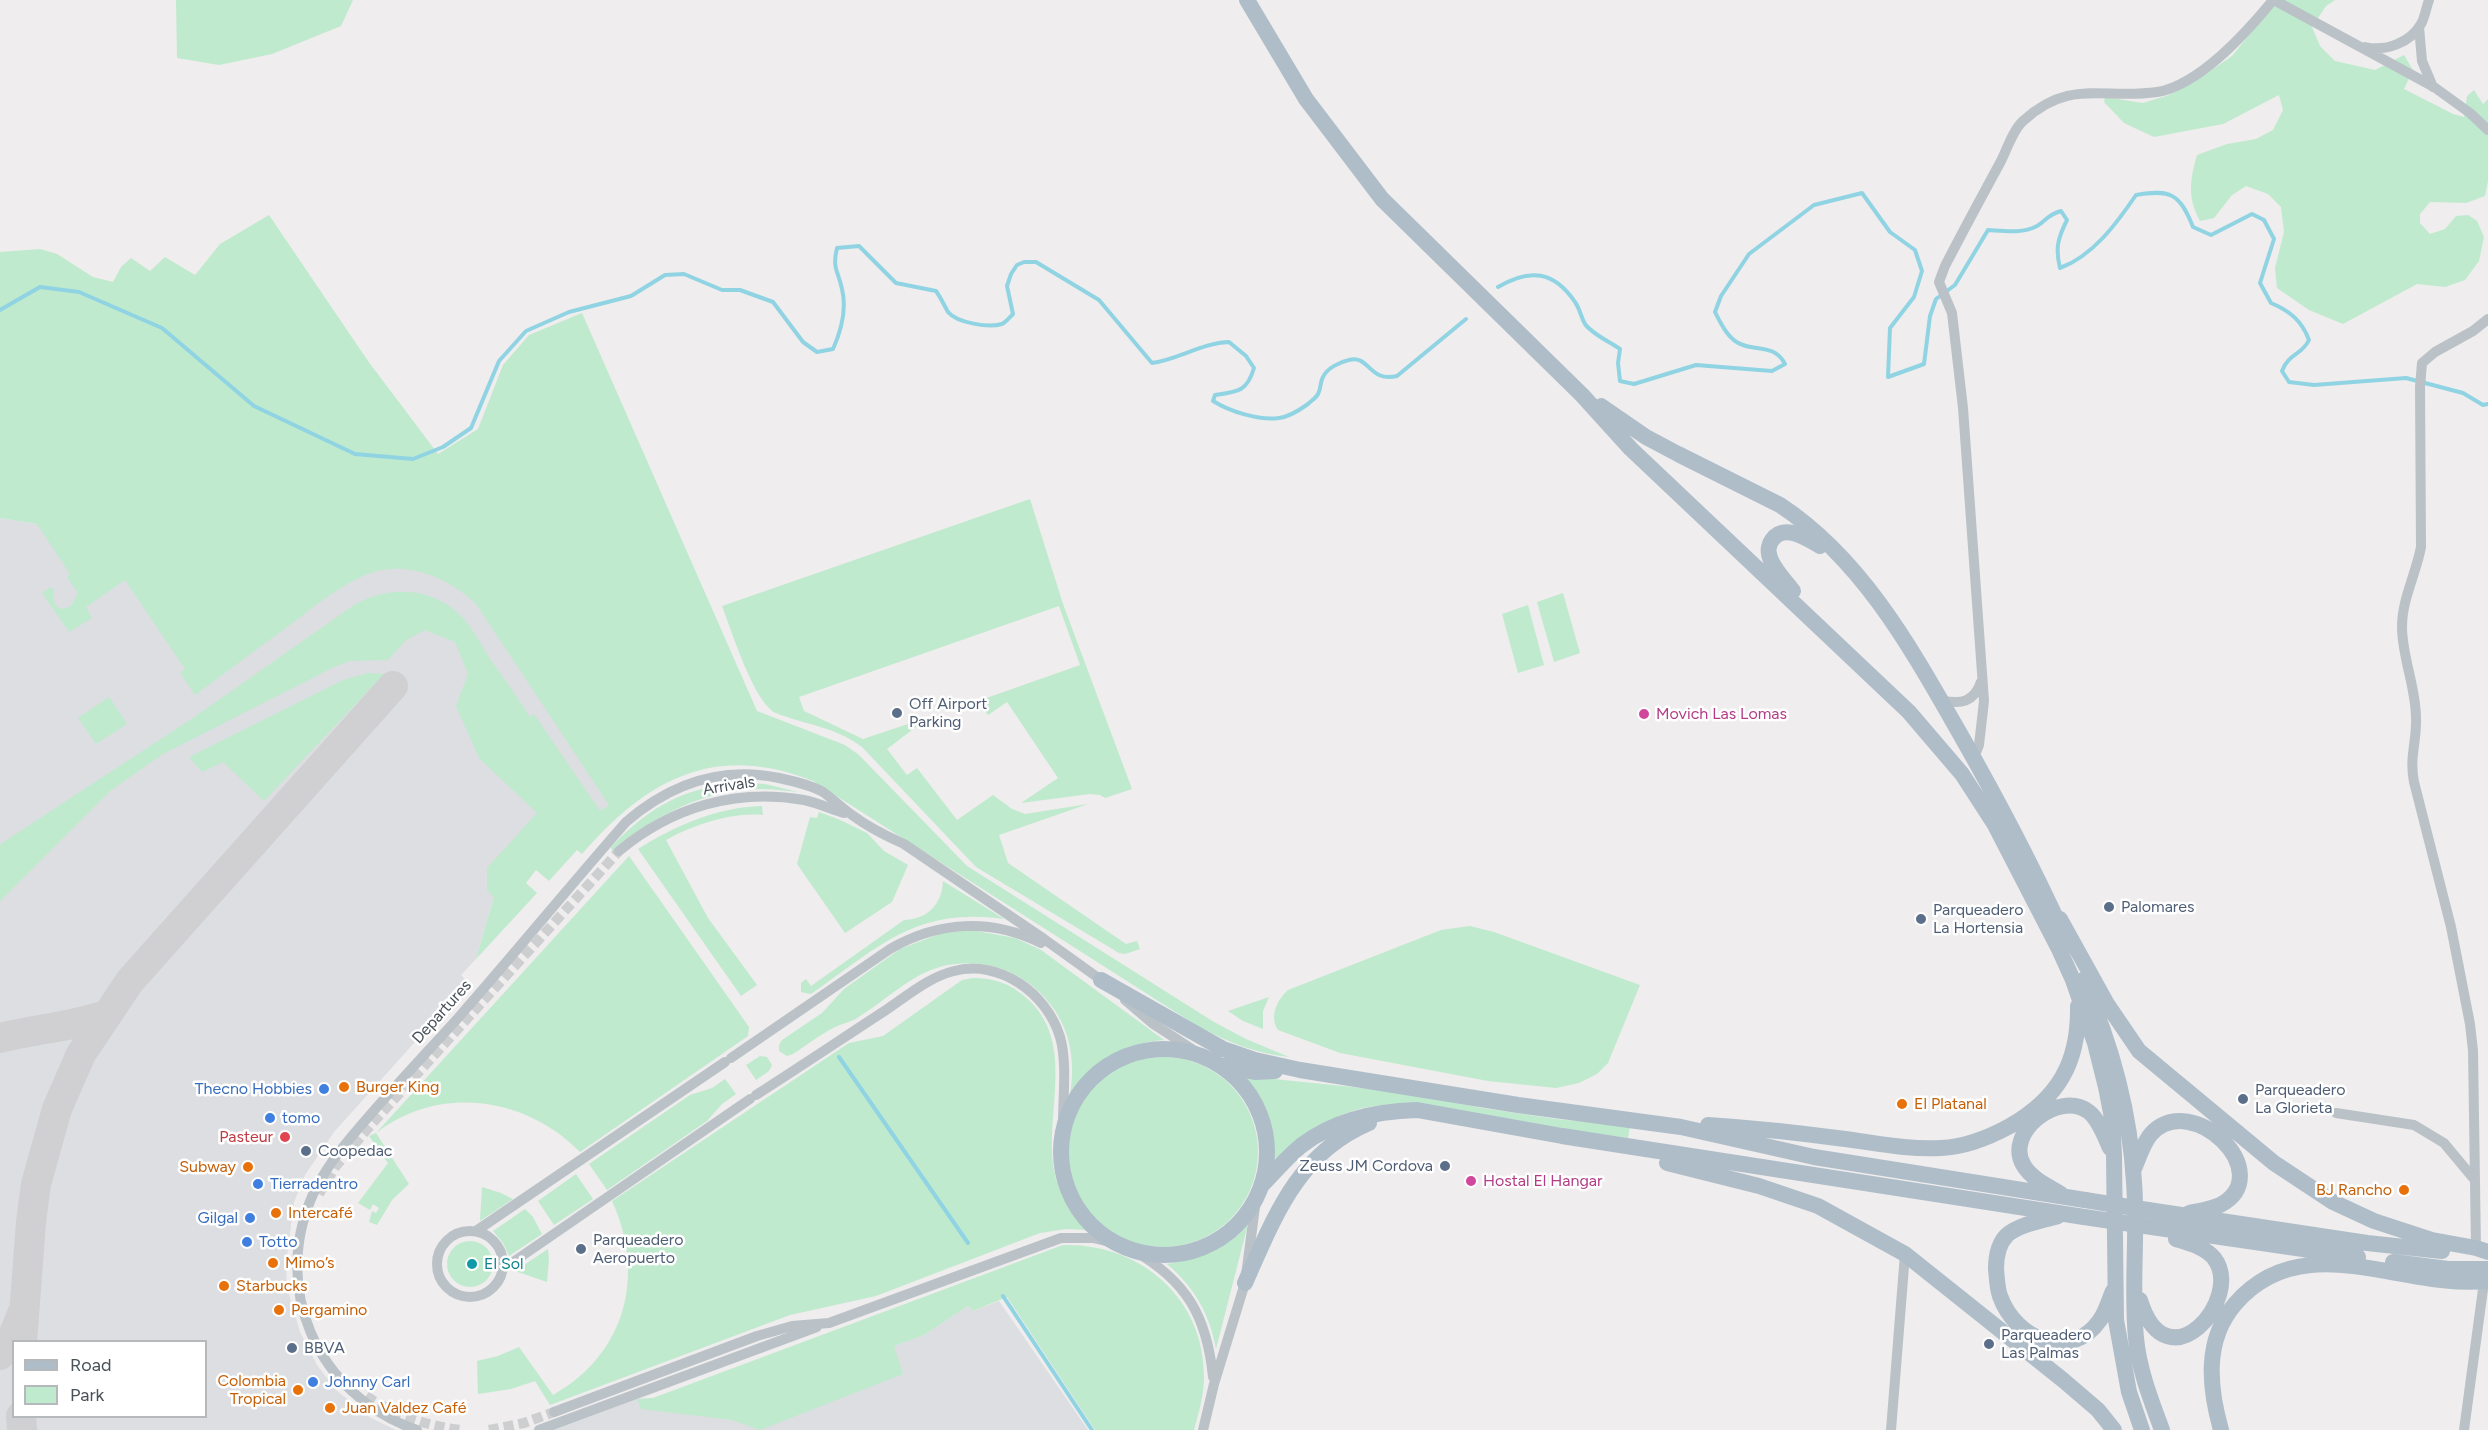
<!DOCTYPE html>
<meta charset="utf-8">
<style>
body{margin:0}
#map{position:relative;width:2488px;height:1430px;overflow:hidden;background:#efeded;font-family:Figtree,sans-serif}
canvas{display:block}
.legend{position:absolute;left:12px;top:1340px;width:195px;height:78px;box-sizing:border-box;background:#fff;border:2px solid #b5b9bc;margin:0;padding:8px 10px;list-style:none;font-size:18px;color:#475158}
.legend li{display:flex;align-items:center;gap:12px;height:30px}
.legend b{width:30px;border:2px solid #b5b9bc}
</style>
<div id="map">
<canvas width="2488" height="1430"></canvas>
<ul class="legend">
<li><b style="height:8px;background:#afbdc9"></b>Road</li>
<li><b style="height:16px;background:#bfeace"></b>Park</li>
</ul>
</div>
<script>
const c = document.querySelector('canvas').getContext('2d');
c.lineJoin = 'round';
function fillPath(path, color) { c.fillStyle = color; c.fill(path, 'evenodd'); }
function strokePath(path, color, width, dash) { c.strokeStyle = color; c.lineWidth = width; c.lineCap = dash ? 'butt' : 'round'; c.setLineDash(dash || []); c.stroke(path); }
function write(font, color, halo, rows, align = 'center') {
  c.font = font + ' Figtree,sans-serif'; c.lineWidth = 5; c.setLineDash([]); c.textBaseline = 'middle'; c.strokeStyle = halo; c.fillStyle = color; for (const [text, x, y, turn = 0] of rows) {
    c.save(); c.translate(x, y); c.rotate((+turn || 0) * Math.PI / 180); c.textAlign = isNaN(turn) ? turn : align; if (halo) c.strokeText(text, 0, 0); c.fillText(text, 0, 0); c.restore();
  }
}
fillPath(new Path2D(`
 M0,518L37,524L462,574L611,803L494,897L476,959L461,975L468,983L334,1132L305,1175L294,1202L286,1264L287,1287L300,1332L317,1365L336,1390L371,1418L396,1430H0ZM14,1342H206V1416H14Z
 M999,1301L1088,1430H554L637,1399L653,1398L893,1346L924,1335L968,1306L973,1311Z`), '#dcdee1');
fillPath(new Path2D(`
 M176,0H353L341,26L272,54L219,65L177,58Z
 M2278,0H2335L2326,6L2312,27L2320,46L2335,61L2375,70L2404,55L2413,70L2404,89L2453,114L2464,117L2467,96L2474,90L2483,104L2488,99V181L2485,196L2466,203L2430,202L2420,214V223L2430,234L2445,229L2456,216L2468,215L2477,221L2484,237L2479,261L2465,280L2445,287L2417,284L2343,324L2309,310L2277,288L2275,268L2284,232L2281,207L2268,194L2246,186L2232,195L2214,218L2200,221C2187,197 2190,180 2197,155L2227,144L2256,139L2273,130L2283,110L2279,95L2223,124L2154,137L2124,123L2104,102L2105,97L2143,103L2169,95L2197,80L2232,56Z
 M269,215L368,361L438,454L478,429L503,365L529,335L582,313L757,711L845,745L859,755L967,866L1214,1022L1246,1039L1289,1057C1254,1053 1227,1042 1196,1025L813,781C715,742 647,779 582,854L577,850L549,881L536,870L526,883L537,893L476,959L494,897L487,890V868L537,813L479,758L456,706L468,674L455,642L425,630L406,640L388,660L350,661L334,667L163,754L110,791L0,901V845L2,843L193,718L354,605C389,585 432,587 461,616C473,628 481,645 490,659C504,678 517,697 530,717L534,714L600,811L609,805L476,604C447,576 402,558 363,576C336,588 311,609 287,627C256,650 226,672 195,695L180,673L185,669L125,580L86,607L92,618L69,632L42,593L51,587L54,590C50,600 58,615 70,606C74,603 75,597 78,593L67,577L70,574L37,524L0,518V252L40,249L57,254L93,277L113,282L121,267L131,258L150,271L165,257L195,275L220,244Z
 M1030,499L1063,604L1132,789L1105,798L1100,795L1090,794L1021,803L1058,778L1007,702L988,715L978,701L1080,665L1059,606L799,697L804,711L863,739L929,717L887,749L907,775L917,768L957,820L993,795L1012,809L1025,814L1088,804L999,835L1008,863L1126,944L1137,941L1140,949L1125,954L1119,953L976,867L862,747C836,727 806,725 776,713C754,703 731,629 722,606Z
 M1563,593L1580,653L1554,662L1537,602Z
 M1528,605L1544,665L1518,673L1502,614Z
 M368,673L384,674L264,801L223,762L202,772L189,757L343,680Z
 M109,697L127,724L96,744L78,718Z
 M747,783L765,784L798,792C786,791 774,789 762,789C705,789 653,815 613,853L611,847C651,805 688,785 747,783Z
 M762,806L763,815C731,812 693,825 666,840L708,918L757,985L741,996L638,849C675,826 717,807 762,806Z
 M819,812L838,819L867,833L884,851L908,865L892,902L845,933L797,864L810,817L817,818Z
 M629,856L749,1027L748,1036L580,1152C526,1097 439,1084 376,1133L409,1184L392,1200L377,1225L369,1222L372,1211L376,1213L379,1208L373,1204L370,1210L358,1203L388,1163L369,1136L376,1133Z
 M943,881L1004,919C915,907 879,947 811,994L801,992V983L806,979L811,986L904,920C928,919 942,904 943,881Z
 M1470,926L1494,932L1640,985L1608,1063L1597,1074L1579,1083L1556,1088L1488,1081L1340,1053L1278,1030C1269,1017 1277,1000 1288,990L1441,930Z
 M971,930L1015,938L1041,950L1164,1040C1123,1043 1092,1062 1070,1095C1076,1060 1070,1025 1045,998C1014,963 962,953 920,975C899,986 881,1003 860,1016C853,1022 843,1023 835,1027C821,1034 807,1045 793,1054L787,1056L779,1051V1045L782,1040L822,1013L844,989L900,949L942,933Z
 M973,978C993,978 1009,983 1024,996C1078,1040 1044,1111 1054,1170C1058,1194 1072,1213 1087,1230L1066,1229L1040,1233L876,1296L790,1315L550,1405L535,1381L511,1389L478,1394L477,1361L498,1356L519,1347L553,1395C626,1354 646,1275 612,1201L849,1043L883,1036L962,980Z
 M1269,997L1263,1011V1029L1243,1021L1228,1011Z
 M760,1056L767,1057L772,1065L769,1071L756,1080L746,1065Z
 M1068 1152a95 95 0 1 1 190 0a95 95 0 1 1-190 0Z
 M1244,1076L1412,1093L1482,1108L1556,1119L1630,1126L1628,1138C1591,1133 1555,1128 1519,1122C1459,1111 1397,1091 1339,1116C1313,1127 1292,1151 1271,1170C1276,1134 1267,1104 1244,1076Z
 M725,1079L736,1094L722,1104L707,1121L607,1190L589,1164L690,1095L712,1088Z
 M576,1174L593,1199L554,1225L538,1201Z
 M482,1187L501,1193L513,1199L480,1221Z
 M525,1209L533,1217L542,1234L509,1256L503,1243L493,1231Z
 M1248,1224L1216,1349C1210,1314 1194,1287 1167,1264C1199,1259 1225,1247 1248,1224Z
 M447 1264a23 23 0 1 1 46 0a23 23 0 1 1-46 0Z
 M1063,1245C1139,1243 1204,1297 1204,1376C1204,1395 1199,1412 1194,1430H1095L1007,1297L973,1311L968,1306L924,1335L894,1346L903,1374L760,1430L732,1420L641,1409L637,1399L653,1398Z
 M548,1249L549,1259L547,1282L515,1271Z`), '#bfeace');
strokePath(new Path2D(`
 M1498,287C1530,268 1554,271 1575,302C1580,309 1581,317 1585,324C1592,334 1610,342 1620,349L1618,363L1620,381L1634,384L1696,365L1772,371L1785,364C1775,345 1760,351 1743,345C1729,341 1721,324 1715,312L1721,296L1749,254L1814,205L1862,193L1890,232L1915,250L1922,271L1914,297L1890,328L1888,377L1924,364L1930,316L1936,299L1955,285L1988,230C2004,231 2022,234 2037,226C2047,220 2047,215 2061,211L2067,220C2058,238 2055,248 2060,268C2093,256 2117,223 2136,195C2171,189 2180,194 2193,227L2211,235L2252,214L2264,220L2274,239L2260,283L2271,303C2290,311 2302,321 2309,340C2302,355 2289,353 2282,371L2289,382L2314,385L2406,378L2463,393L2483,405L2488,404
 M0,310L40,287L79,292L162,328L254,406L355,454L413,459L443,447L471,428L499,361L526,331L569,312L631,296L665,275L684,274L722,290H740L773,302L803,342L817,352L833,349C841,331 847,309 842,289C838,270 832,269 837,248L859,246L896,283L936,291C941,298 944,305 948,312C957,323 989,328 1002,324C1006,322 1010,317 1013,314L1007,286L1011,274L1017,265L1024,262H1036L1099,300L1152,363C1179,359 1202,343 1229,342L1246,356L1254,368C1247,392 1237,392 1215,395L1213,401C1229,411 1259,421 1279,418C1288,417 1301,409 1308,404C1311,401 1316,398 1318,394C1321,389 1320,382 1323,377C1327,368 1340,362 1349,360C1369,354 1369,383 1397,376L1466,319
 M839,1057L968,1243
 M1003,1296L1092,1430`), '#90d4e3', 4);
strokePath(new Path2D(`
 M0,1038C35,1029 72,1027 106,1015
 M22,1342L31,1222L36,1184L57,1109L81,1054L130,981L393,686
 M0,1355L10,1343L22,1314
 M21,1416L22,1430`), '#d0d0d2', 30);
strokePath(new Path2D(`
 M319,1194L336,1166L370,1126L619,851
 M366,1396C395,1415 427,1426 461,1430
 M489,1430L524,1423L554,1412`), '#cdcecf', 10, [10, 5]);
strokePath(new Path2D(`
 M2274,0L2434,87L2470,113L2488,130
 M2419,27L2422,61L2433,87
 M2365,47C2386,52 2411,42 2421,24C2425,17 2426,8 2429,0
 M1941,700C1961,705 1974,702 1981,682
 M1974,758L1979,745L1984,701L1963,408L1952,313L1939,282L1945,266C1963,231 1982,196 2001,161C2007,149 2013,130 2023,121C2070,78 2103,100 2157,92C2199,85 2247,32 2273,0
 M619,851C672,807 736,788 804,800C818,803 831,809 844,813
 M1125,1000L1152,1023L1204,1057
 M731,1058L890,949C938,921 991,918 1041,943
 M756,1095C800,1067 843,1038 886,1010C907,996 929,977 954,971C999,959 1047,993 1060,1037C1068,1064 1062,1104 1063,1133
 M2336,1113L2414,1125L2444,1143L2474,1179
 M437 1264a33 33 0 1 1 66 0a33 33 0 1 1-66 0Z
 M476,1231L725,1062
 M2476,1248L2473,1051L2470,1024L2451,927L2414,782C2409,757 2417,741 2416,718C2416,687 2402,657 2402,627C2402,599 2416,574 2421,547L2420,387L2422,363L2435,352L2473,331L2488,319
 M1134,1251C1187,1281 1207,1317 1213,1377
 M503,1269L750,1099
 M554,1412L757,1336L792,1326L829,1323L1061,1238H1093L1114,1243
 M417,1430C316,1395 268,1285 316,1188C330,1161 350,1138 370,1115C399,1082 429,1050 458,1018C515,953 569,887 626,822C670,784 721,766 779,778C793,781 811,785 823,792C833,799 842,808 852,815C868,827 886,836 904,844L1044,939L1104,982
 M539,1430L817,1327
 M1203,1430L1214,1384L1245,1283L1256,1199
 M1891,1430L1905,1254
 M2464,1430L2484,1282`), '#bac2c8', 10);
strokePath(new Path2D(`
 M1247,0L1306,99L1382,199L1582,395L1631,449L1909,712L1962,774L1995,825L2059,949L2073,980L2095,1043L2106,1087L2112,1118L2114,1155L2116,1320L2129,1392L2142,1430
 M1601,406L1646,437L1678,454L1780,505C1862,559 1911,648 1959,732C1996,797 2031,863 2062,931
 M1793,591C1785,580 1771,567 1769,554C1768,550 1769,544 1772,540C1784,523 1806,538 1820,546
 M2060,919L2107,1004L2139,1051L2274,1163L2333,1202L2374,1221L2432,1240L2476,1248L2488,1252
 M1101,980L1223,1049L1255,1060L1300,1070L1518,1105L1681,1127L1814,1157L2085,1200
 M2083,980C2111,1043 2130,1113 2134,1182C2138,1234 2131,1286 2136,1338C2139,1370 2151,1400 2162,1430
 M1061 1152a103 103 0 1 1 206 0a103 103 0 1 1-206 0Z
 M1224,1066L1255,1072L1275,1071
 M1708,1125C1754,1128 1800,1133 1845,1139C1876,1143 1909,1150 1941,1148C1966,1147 1988,1138 2010,1126C2058,1098 2079,1063 2078,1006
 M1667,1163L1759,1186L1818,1206L1905,1254L2063,1380L2098,1410L2114,1430
 M2133,1171C2138,1160 2143,1143 2151,1134C2192,1089 2279,1174 2220,1205C2211,1209 2199,1211 2189,1213
 M1262,1185C1275,1172 1287,1157 1302,1145C1335,1120 1377,1111 1417,1110L1562,1136L2084,1217
 M2061,1194C2048,1186 2032,1179 2024,1166C2003,1133 2059,1089 2089,1112C2099,1120 2105,1137 2110,1148
 M2148,1210L2367,1243L2442,1251
 M2058,1216C2042,1221 2020,1224 2007,1235C1998,1244 1996,1257 1996,1269C1997,1278 1997,1288 2000,1296C2015,1339 2070,1363 2100,1320C2106,1312 2109,1300 2113,1291
 M2145,1226L2358,1257
 M2393,1262L2448,1269H2488
 M1245,1283C1275,1216 1297,1154 1369,1123
 M2140,1300C2167,1388 2245,1298 2214,1258C2205,1247 2189,1243 2176,1239
 M2221,1430C2209,1387 2204,1340 2235,1304C2303,1225 2402,1290 2488,1281`), '#afbdc9', 16);
strokePath(new Path2D(`
 M2085,1200L2148,1210
 M2084,1217L2145,1226`), '#afbdc9', 16);
for (const [x, y, r, color] of [
 [897,713,6,"#5c6f8a"],
 [1644,714,6,"#d1479c"],
 [2109,907,6,"#5c6f8a"],
 [1921,919,6,"#5c6f8a"],
 [344,1087,6,"#e8710a"],
 [324,1089,6,"#3f7fe0"],
 [2243,1099,6,"#5c6f8a"],
 [1902,1104,6,"#e8710a"],
 [270,1118,6,"#3f7fe0"],
 [285,1137,6,"#e0444e"],
 [306,1151,6,"#5c6f8a"],
 [1445,1166,6,"#5c6f8a"],
 [248,1167,6,"#e8710a"],
 [1471,1181,6,"#d1479c"],
 [258,1184,6,"#3f7fe0"],
 [2404,1190,6,"#e8710a"],
 [276,1213,6,"#e8710a"],
 [250,1218,6,"#3f7fe0"],
 [247,1242,6,"#3f7fe0"],
 [581,1249,6,"#5c6f8a"],
 [273,1263,6,"#e8710a"],
 [472,1264,6,"#0f9aa8"],
 [224,1286,6,"#e8710a"],
 [279,1310,6,"#e8710a"],
 [1989,1344,6,"#5c6f8a"],
 [292,1348,6,"#5c6f8a"],
 [313,1382,6,"#3f7fe0"],
 [298,1390,6,"#e8710a"],
 [330,1408,6,"#e8710a"]
]) { const dot = new Path2D(); dot.arc(x, y, r, 0, 2 * Math.PI); c.fillStyle = color; c.fill(dot); strokePath(dot, '#fff', 2); }
write('16px', '#4e5e75', '#fff', [
 ["Off Airport",909,704],
 ["Parking",909,722],
 ["Palomares",2121,907],
 ["Parqueadero",1933,910],
 ["La Hortensia",1933,928],
 ["Parqueadero",2255,1090],
 ["La Glorieta",2255,1108],
 ["Coopedac",318,1151],
 ["Zeuss JM Cordova",1433,1166,"right"],
 ["Parqueadero",593,1240],
 ["Aeropuerto",593,1258],
 ["Parqueadero",2001,1335],
 ["Las Palmas",2001,1353],
 ["BBVA",304,1348]
], 'left');
write('16px', '#b23c85', '#fff', [
 ["Movich Las Lomas",1656,714],
 ["Hostal El Hangar",1483,1181]
], 'left');
write('16px', '#475158', '#fff', [
 ["Arrivals",729,786,-9],
 ["Departures",442,1012,-48]
]);
write('16px', '#c56008', '#fff', [
 ["Burger King",356,1087],
 ["El Platanal",1914,1104],
 ["Subway",236,1167,"right"],
 ["BJ Rancho",2392,1190,"right"],
 ["Intercafé",288,1213],
 ["Mimo’s",285,1263],
 ["Starbucks",236,1286],
 ["Pergamino",291,1310],
 ["Colombia",286,1381,"right"],
 ["Tropical",286,1399,"right"],
 ["Juan Valdez Café",342,1408]
], 'left');
write('16px', '#366cbe', '#fff', [
 ["Thecno Hobbies",312,1089,"right"],
 ["tomo",282,1118],
 ["Tierradentro",270,1184],
 ["Gilgal",238,1218,"right"],
 ["Totto",259,1242],
 ["Johnny Carl",325,1382]
], 'left');
write('16px', '#be3a42', '#fff', [
 ["Pasteur",273,1137]
], 'right');
write('16px', '#0d838f', '#fff', [
 ["El Sol",484,1264]
], 'left');
</script>
